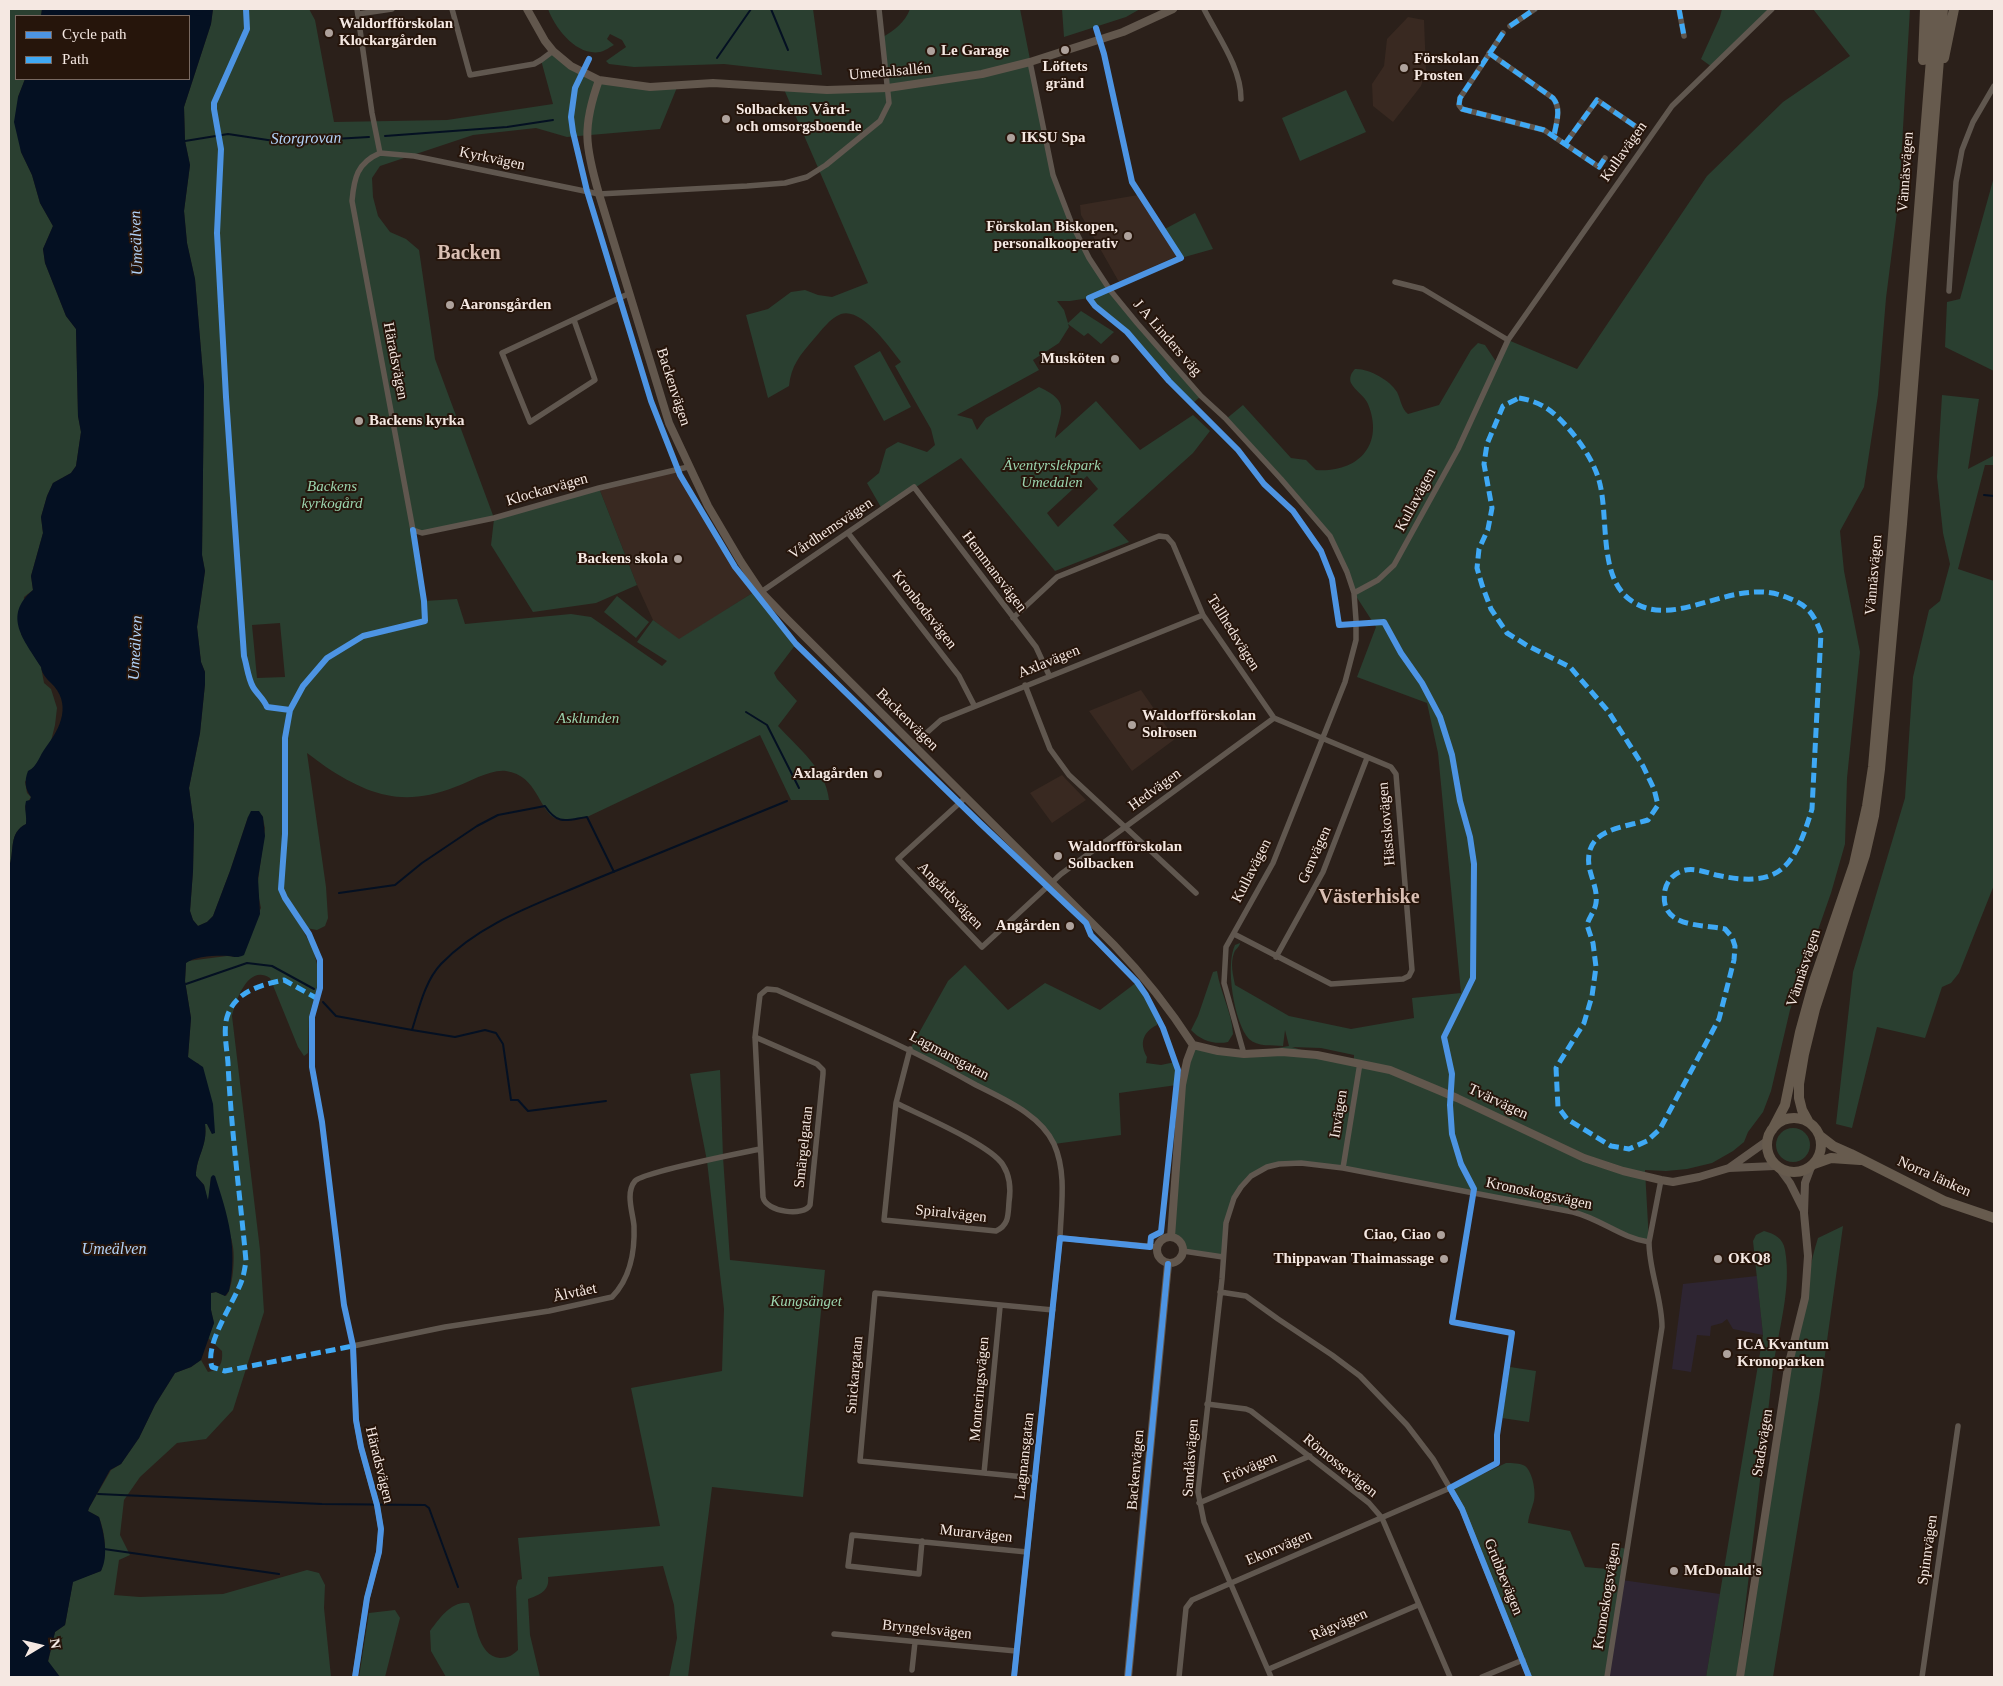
<!DOCTYPE html>
<meta charset="utf-8">
<style>
body{margin:0}
#map{position:relative;width:2003px;height:1686px;overflow:hidden;background:#2b201a;font-family:"Times New Roman",serif}
canvas{display:block}
.frame{position:absolute;inset:0;border:10px solid #f5e8e2;pointer-events:none}
.legend{position:absolute;left:15px;top:15px;width:175px;height:65px;box-sizing:border-box;background:#26150b;border:1px solid #796961;margin:0;padding:6px 9px;list-style:none;font-size:15px;color:#f5e8e2}
.legend li{display:flex;align-items:center;gap:10px;height:25px}
.legend b{width:25px;border:1px solid #796961}
.north{position:absolute;left:15px;top:1621px;width:50px;height:50px;-webkit-text-stroke:4px #26150b;paint-order:stroke;rotate:81deg;font-size:14px;font-weight:700;line-height:20px;text-align:center;color:#f5e8e2}
.north::after{content:'';display:block;margin:auto;width:18px;height:22px;background:#f5e8e2;clip-path:polygon(50% 0,100% 100%,50% 72%,0 100%)}
</style>
<div id="map">
<canvas width="2003" height="1686"></canvas>
<div class="frame"></div>
<ul class="legend">
<li><b style="height:6px;background:#4d94e3"></b>Cycle path</li>
<li><b style="height:6px;background:#3fa9f5"></b>Path</li>
</ul>
<div class="north">N</div>
</div>
<script>
const c = document.querySelector('canvas').getContext('2d');
c.lineJoin = 'round';
function fillPath(path, color) { c.fillStyle = color; c.fill(path, 'evenodd'); }
function strokePath(path, color, width, dash) { c.strokeStyle = color; c.lineWidth = width; c.lineCap = dash ? 'butt' : 'round'; c.setLineDash(dash || []); c.stroke(path); }
function write(font, color, halo, rows, align = 'center') {
  c.font = font + ' "Times New Roman",serif'; c.lineWidth = 4; c.setLineDash([]); c.textBaseline = 'middle'; c.strokeStyle = halo; c.fillStyle = color; for (const [text, x, y, turn = 0] of rows) {
    c.save(); c.translate(x, y); c.rotate((+turn || 0) * Math.PI / 180); c.textAlign = isNaN(turn) ? turn : align; if (halo) c.strokeText(text, 0, 0); c.fillText(text, 0, 0); c.restore();
  }
}
fillPath(new Path2D(`
 M1757,1276L1763,1335L1733,1329L1727,1319L1722,1323L1711,1326L1710,1336L1697,1335L1691,1372L1672,1369L1683,1284Z
 M1622,1580L1720,1594L1706,1677H1607Z`), '#2e2532');
fillPath(new Path2D(`
 M1408,17L1424,20L1426,71L1421,86L1393,122L1373,106L1372,84L1384,66L1387,39Z
 M1138,195L1177,256L1119,282L1081,215L1080,205Z
 M677,470L723,549L754,592L679,640L653,620L637,585L599,488Z
 M1141,690L1175,739L1132,771L1089,711Z
 M1062,775L1086,800L1052,823L1030,793Z`), '#392921');
fillPath(new Path2D(`
 M9,9H42L41,16H16V79H25L18,97L21,152L32,175L40,203L53,226L43,249L45,263L66,316L76,329L78,416L81,432L76,466L71,473L53,483L47,496L41,517L43,533L31,576L33,590L24,597L21,634L41,667L44,683L51,689L57,708L55,725L51,741L25,782L27,793L31,797L25,806L27,818L26,824C8,833 15,851 9,867Z
 M213,9H309L315,20L334,122L447,120L553,104L541,60L553,51L599,80L678,85L660,129L567,137L536,128L473,135L380,166L372,178L373,197L378,216L390,232L406,239L419,250L435,359L494,518L599,488L637,585L596,603L533,612L491,545L494,519L435,531H413L424,601L457,599L465,624L571,614L591,617L662,666L667,661L637,642L653,620L679,639L754,592L796,644L774,673L777,679L797,701L778,726C798,748 826,769 829,800H791L760,735L587,817C578,818 566,822 557,819C539,813 538,775 506,771C490,769 470,782 455,787C404,807 370,796 326,767C319,762 313,757 307,753L326,887L328,918L325,926L317,930L301,927L313,949L318,968L317,988L309,1016L308,1053L304,1056L298,1047L270,978C248,964 236,1000 232,1016L260,1250L264,1312L233,1410L206,1439L177,1443L140,1477L124,1500L120,1535L130,1555L119,1560L114,1595L140,1597L223,1594L307,1570L319,1573L325,1585L324,1608L331,1677H60L48,1662L55,1632L65,1625L73,1581L101,1571C107,1553 106,1536 99,1517L88,1511L89,1508L111,1470L121,1464L139,1438L155,1405L175,1373L191,1367L201,1360L208,1372C220,1370 223,1363 222,1351L208,1338L214,1323L211,1310V1293L216,1292L226,1296C233,1289 235,1258 233,1247C230,1227 217,1198 211,1177L209,1198L207,1200L204,1185L196,1176C196,1157 208,1145 205,1124H207L212,1134L199,1064L190,1060L188,1057L191,1018L185,981L186,963L188,961L227,956L237,957L261,908L257,889L265,828L262,815L248,817L230,871L213,916L207,922L198,926L193,920L190,911L193,871L194,825L189,788L200,733L205,684V672L201,662L197,627L205,571L202,555L204,386L195,279L187,243L184,211L190,165L185,141L184,107L211,24ZM280,623L285,677L257,678L252,625Z
 M548,9H813L822,75L724,64L634,67L609,64L606,61L626,47L622,40L610,34L607,39L614,45C610,47 605,51 600,52C576,56 555,28 548,9Z
 M910,9H1020L1049,155L1071,222L1110,290L1201,396L1192,404L1127,332L1095,306L1089,298L1070,301H1057L1064,310L1068,323L1081,311L1114,332L1101,344L1088,333L1084,336L1068,324L1069,327L1059,343L1033,360L1039,370L957,415L972,419L977,430L986,418L1039,387C1072,402 1060,412 1055,438L1096,401L1140,450L1193,415L1210,431L1193,453L1113,525L1129,542L1055,571L961,458L882,509L867,483L879,473L886,449L898,442L927,452L935,445L931,429L895,366L901,362C890,348 862,307 841,314C830,318 821,331 813,340C800,355 791,366 789,386L768,398L746,315L768,309L791,292L805,290L818,295L832,297L868,283L783,87L888,88L883,37C895,30 905,22 910,9ZM1087,476L1098,489L1058,527L1047,513Z
 M1062,9H1140L1126,17L1064,37Z
 M1722,9H1772L1712,67L1701,59L1720,17Z
 M1813,9H1910L1899,196L1886,298L1878,395L1864,487L1840,531L1844,571L1860,652L1847,778L1845,844L1831,893L1790,1010L1771,1091L1763,1112L1748,1132L1744,1142L1733,1151L1712,1163L1687,1169L1666,1171L1645,1170L1649,1242L1640,1240L1590,1216L1344,1168L1279,1164L1251,1176L1231,1204L1223,1257L1183,1251L1179,1241L1171,1237L1182,1085L1193,1045L1244,1054L1289,1046L1285,1030L1283,1046C1273,1045 1257,1047 1249,1039C1234,1023 1225,965 1235,945L1240,943C1239,948 1236,948 1234,953C1230,964 1233,975 1235,985L1289,1016L1351,1029L1414,1018L1412,998L1461,993L1438,753L1427,703L1357,677L1376,627L1354,593L1336,547L1226,419L1243,405L1291,458L1306,460L1316,470C1357,473 1385,446 1368,404C1365,396 1355,391 1351,383C1349,378 1351,373 1355,369C1368,368 1390,380 1397,392C1401,400 1401,408 1408,414L1439,405L1471,350L1478,343L1485,345L1497,363L1508,340L1577,369L1707,176L1783,102L1850,56ZM1292,1047L1321,1048L1354,1055V1061L1317,1055Z
 M1346,90L1366,132L1300,161L1282,118Z
 M1994,177V371L1945,347L1947,302L1960,299Z
 M1195,213L1213,249L1181,258L1163,230Z
 M880,351L911,407L884,421L854,366Z
 M1942,395L1979,399L1968,469L1993,456L1994,444V465H1985L1958,569L1994,581V885L1959,973L1951,983L1942,987L1925,1038L1877,1027L1852,1128L1836,1124L1853,972L1905,798L1913,677L1929,610L1940,601L1950,564L1943,533L1937,477Z
 M617,596L649,622L636,638L604,612Z
 M965,965L1008,1010L1045,983L1100,1010L1137,982C1145,993 1160,1010 1157,1025C1143,1032 1139,1043 1147,1057L1146,1063L1161,1065L1175,1062L1178,1070L1177,1085L1119,1093L1121,1135L1054,1144L1048,1134L1020,1109L910,1049L948,981Z
 M1217,971C1220,992 1232,1012 1233,1034L1228,1042C1214,1045 1200,1040 1191,1030L1198,1016L1213,972Z
 M720,1070L723,1157L730,1260L825,1270L803,1497L712,1487L688,1677H669L677,1638L674,1605L663,1566L548,1577C550,1591 539,1595 528,1599L530,1635L540,1677H446L431,1651L430,1631C440,1618 451,1601 469,1603C476,1620 477,1656 500,1658C508,1658 513,1655 518,1650L516,1587L518,1580L522,1579L518,1538L660,1526L631,1388L722,1371L724,1309L707,1161L690,1074Z
 M1776 1145a17 17 0 1 1 34 0a17 17 0 1 1-34 0Z
 M1843,1226L1819,1398L1773,1677H1740C1758,1557 1773,1433 1801,1315C1807,1289 1810,1262 1818,1238Z
 M1764,1231C1775,1234 1783,1238 1785,1250C1792,1288 1778,1331 1773,1369C1761,1472 1749,1575 1737,1677H1706L1763,1335L1753,1241L1756,1235Z
 M1510,1367L1536,1371L1529,1422L1502,1418Z
 M1506,1463C1512,1463 1520,1463 1525,1466C1533,1472 1537,1495 1533,1504C1531,1511 1529,1515 1528,1523L1570,1531L1585,1567L1607,1569L1614,1546L1626,1549L1607,1677H1531L1454,1488Z
 M395,1610L400,1618L385,1677H359L369,1613Z`), '#2a3f30');
fillPath(new Path2D(`
 M42,9H213L211,24L184,107L185,141L190,165L184,211L187,243L195,279L204,386L202,555L205,571L197,627L201,662L205,672V684L200,733L189,788L194,825L193,871L190,911L193,920L198,926L207,922L213,916L230,871L248,817L251,811H259L263,817L265,836L258,878L260,914L244,955C238,958 235,957 229,956C218,955 195,956 186,963L185,981L191,1018L188,1057L203,1067L213,1104L215,1133L212,1134L207,1124H205C208,1147 196,1156 196,1176L204,1185L208,1200L211,1177L213,1175L215,1176C228,1216 238,1248 229,1291L225,1296L216,1292L211,1293V1310L214,1323L201,1360L191,1367L175,1373L155,1405L139,1438L121,1464L110,1470L89,1508L88,1511L99,1517C104,1533 109,1556 101,1571L73,1582L65,1625L55,1632L48,1661L60,1677H9V867C15,851 8,833 26,824C27,816 24,809 26,801L30,800L31,797C25,789 24,781 28,771C38,766 39,756 46,747C61,728 72,703 51,683C46,678 42,674 41,667C24,640 2,616 33,590L31,576L43,533L41,517L47,496L53,483L71,473L76,466L81,432L78,416L76,329L66,316L45,263L43,249L53,226L40,203L32,175L21,152L14,122L18,97L25,79H189V16H41Z`), '#041022');
strokePath(new Path2D(`
 M771,9L788,50
 M717,58L751,9
 M385,136L507,127L553,120
 M185,141L228,134L281,142L369,137
 M1984,495L1994,496
 M746,712L767,725L799,788
 M339,893L395,885L422,863L477,826L498,815L545,806C558,826 567,820 587,817L614,872
 M186,984L247,963L272,966L314,989
 M323,1002L336,1016L412,1030L455,1037L485,1030L496,1033L503,1044L511,1100H518L528,1111L606,1101
 M412,1030C419,1008 425,981 441,964C480,923 535,905 586,883C653,855 720,829 787,801
 M98,1494L322,1504L425,1505L429,1508L458,1587
 M104,1549L279,1574`), '#041022', 2);
strokePath(new Path2D(`
 M357,9L372,113L380,153C357,163 354,178 352,201L413,530L422,533L494,518L599,488L688,467
 M452,9L470,75L534,64L541,60L553,51
 M1204,9C1218,37 1241,67 1241,99
 M1679,9L1684,36
 M358,14L392,9
 M1510,26L1535,9
 M1503,33L1460,98L1459,105L1462,109L1544,130L1599,167L1605,158
 M1489,53L1553,98C1562,109 1556,123 1554,136
 M1030,62L1053,175L1071,222L1089,258L1110,290L1137,323L1201,396L1225,418L1281,479L1330,536L1347,572L1354,593L1356,620V640L1345,682L1273,863L1226,947L1224,983L1244,1054
 M1565,144L1597,100L1635,126
 M380,153L414,156L599,194L747,186L785,183L807,177L826,165L880,121L889,103L879,9
 M1395,282L1423,289L1508,340
 M1949,291L1956,182L1962,150L1973,122L1994,86
 M574,320L595,380L530,422L502,353L628,294
 M848,533L959,676L974,705
 M761,592L914,487L1036,647L1049,675
 M1354,593L1378,580L1394,565L1458,449L1508,340L1672,106L1772,9
 M1013,618L1057,577L1159,536L1167,537L1173,544L1203,615L1274,718L1391,767L1396,774L1412,970L1409,976L1403,979L1331,984L1234,934
 M1025,685L1050,749L1069,775L1196,893
 M913,745L941,720L1203,615
 M965,798L898,859L982,947L1061,874L1274,718
 M1276,957L1323,872L1367,758
 M755,1037L817,1064L823,1070V1074L810,1205C804,1217 766,1212 763,1197L755,1037L760,995L767,989L777,990C844,1020 912,1049 976,1085C1003,1099 1040,1114 1054,1144C1067,1173 1061,1207 1060,1238L1014,1677
 M896,1103L884,1220L996,1231C1009,1225 1008,1215 1009,1202C1011,1189 1010,1176 1003,1165C991,1145 920,1115 896,1103L910,1049
 M1343,1168L1360,1063
 M1060,1238L1157,1247
 M1183,1251L1223,1257
 M1220,1292L1246,1296L1278,1319L1332,1355L1360,1376L1407,1425L1433,1459L1462,1509L1529,1677
 M1207,1404L1246,1409L1251,1411L1369,1503L1382,1518L1450,1677
 M984,1473L1000,1307
 M1035,1478L860,1461L875,1293L1053,1310
 M1199,1503L1310,1456
 M922,1541L919,1574L848,1566L852,1535L1027,1552
 M834,1634L1016,1651
 M1269,1669L1418,1605
 M912,1670L915,1642
 M355,1677L367,1598L379,1552L381,1529L377,1505L361,1447L356,1420L353,1346L445,1327L549,1311L612,1297C630,1279 635,1251 634,1226C633,1213 625,1193 635,1181C643,1172 741,1153 760,1149
 M1179,1677L1186,1608L1192,1600L1450,1488
 M1271,1677L1204,1522L1198,1492L1222,1279L1226,1223L1234,1198L1241,1187L1251,1176L1267,1167L1279,1164L1301,1163L1343,1168L1573,1212C1601,1219 1621,1238 1649,1242
 M1482,1677L1523,1660
 M1607,1677L1662,1327C1662,1298 1649,1271 1649,1242L1661,1180
 M1922,1677L1958,1426`), '#60574f', 5.5);
strokePath(new Path2D(`
 M527,9L545,41L553,51L571,66L599,80L650,87L713,83L827,90L888,88L982,74L1030,62L1123,32L1173,9
 M599,80C582,127 585,146 599,194L669,423L708,506L741,562L761,592L787,619L1114,945C1144,976 1169,1008 1193,1045
 M1193,1045L1218,1051L1244,1054L1282,1052L1317,1055L1390,1070L1457,1098L1584,1158L1623,1171L1661,1180L1673,1182L1699,1177L1729,1168L1775,1166
 M1729,1168L1767,1141
 M1779,1168L1790,1183L1804,1211
 M1157 1250a13 13 0 1 1 26 0a13 13 0 1 1-26 0Z
 M1171,1237L1182,1085L1187,1061L1193,1045
 M1128,1677L1168,1264
 M1740,1677L1788,1367L1805,1298L1808,1256L1804,1213L1805,1183L1811,1167`), '#62574d', 8);
strokePath(new Path2D(`
 M1944,58L1954,9
 M1923,60L1925,9
 M1767 1145a27 27 0 1 1 54 0a27 27 0 1 1-54 0Z
 M1808,1121L1802,1110L1799,1098V1084L1804,1054L1815,1009L1865,855L1874,816L1880,769L1902,524L1943,9
 M1772,1130L1785,1105L1800,1032L1814,981L1854,864L1867,806L1873,767L1892,547L1935,9
 M1820,1136L1833,1146L1851,1154L1944,1201L1994,1218
 M1814,1164L1831,1158L1860,1160`), '#675b4e', 10);
strokePath(new Path2D(`
 M1679,9L1684,36
 M1510,26L1535,9
 M1503,33L1460,98L1459,105L1462,109L1544,130L1599,167L1605,158
 M1489,53L1553,98C1562,109 1556,123 1554,136
 M1565,144L1597,100L1635,126
 M1519,398C1542,402 1553,411 1569,429C1581,443 1592,459 1598,477C1610,513 1597,574 1629,599C1674,634 1731,575 1786,597C1807,605 1813,612 1821,633L1812,809C1794,868 1780,889 1716,875C1705,872 1693,867 1682,871C1673,874 1667,881 1665,890C1658,928 1701,924 1725,929L1732,937L1735,946L1734,960L1719,1019L1660,1129L1647,1141L1629,1149L1611,1146L1567,1119L1558,1107L1556,1068L1584,1023L1592,996L1596,967L1593,943L1587,925C1589,917 1595,911 1596,903C1598,890 1591,878 1589,866C1584,829 1622,828 1648,820L1658,805L1654,789L1643,766L1608,711L1570,667L1528,646L1507,633L1491,609L1482,585L1477,568L1479,549L1488,529L1492,508L1484,464L1487,444L1503,406Z
 M318,999L284,980C261,985 235,991 227,1017C223,1031 227,1049 228,1063C231,1129 240,1195 246,1261C245,1267 244,1274 242,1280C234,1303 204,1344 212,1367L225,1371L353,1346`), '#3fa9f5', 5, [10, 5]);
strokePath(new Path2D(`
 M246,9L247,29L214,103V109L221,149L217,233L226,397L244,656C247,666 248,678 253,687C257,694 264,699 267,707L290,710
 M1096,28L1104,54L1132,182L1181,258L1089,298L1095,306L1127,332L1169,381L1238,450L1264,484L1293,511L1321,551L1332,579L1339,625L1384,622L1401,653L1422,683L1440,717L1452,755L1460,801L1470,837L1474,864L1473,978L1444,1037L1452,1074L1450,1105L1452,1134L1461,1164L1474,1189L1452,1322L1512,1333L1497,1435V1463L1450,1488L1462,1509L1529,1677
 M589,59L575,88L571,117L573,132L587,191L651,401L680,475L735,567L796,644L980,823L1086,923L1091,935L1137,982L1146,995L1163,1028L1178,1070L1161,1232L1151,1237L1150,1247L1060,1238L1014,1677
 M355,1677L367,1598L379,1552L381,1529L377,1505L361,1447L356,1420L353,1346L344,1305L322,1122L312,1067V1017L320,988V960L309,934L285,898L281,889L285,834V738L290,710L303,686L327,658L363,636L425,621L424,601L413,530
 M1128,1677L1168,1264`), '#4d94e3', 6);
for (const [x, y, r, color] of [
 [329,33,5,"#aea29c"],
 [1065,50,5,"#aea29c"],
 [931,51,5,"#aea29c"],
 [1404,68,5,"#aea29c"],
 [726,119,5,"#aea29c"],
 [1011,138,5,"#aea29c"],
 [1128,236,5,"#aea29c"],
 [450,305,5,"#aea29c"],
 [1115,359,5,"#aea29c"],
 [359,421,5,"#aea29c"],
 [678,559,5,"#aea29c"],
 [1132,725,5,"#aea29c"],
 [878,774,5,"#aea29c"],
 [1058,856,5,"#aea29c"],
 [1070,926,5,"#aea29c"],
 [1441,1235,5,"#aea29c"],
 [1444,1259,5,"#aea29c"],
 [1718,1259,5,"#aea29c"],
 [1727,1354,5,"#aea29c"],
 [1674,1571,5,"#aea29c"]
]) { const dot = new Path2D(); dot.arc(x, y, r, 0, 2 * Math.PI); c.fillStyle = color; c.fill(dot); strokePath(dot, '#26150b', 2); }
write('bold 15px', '#f5e8e2', '#26150b', [
 ["Waldorfförskolan",339,24],
 ["Klockargården",339,41],
 ["Le Garage",941,51],
 ["Förskolan",1414,59],
 ["Prosten",1414,76],
 ["Löftets",1065,67,"center"],
 ["gränd",1065,84,"center"],
 ["Solbackens Vård-",736,110],
 ["och omsorgsboende",736,127],
 ["IKSU Spa",1021,138],
 ["Förskolan Biskopen,",1118,227,"right"],
 ["personalkooperativ",1118,244,"right"],
 ["Aaronsgården",460,305],
 ["Musköten",1105,359,"right"],
 ["Backens kyrka",369,421],
 ["Backens skola",668,559,"right"],
 ["Waldorfförskolan",1142,716],
 ["Solrosen",1142,733],
 ["Axlagården",868,774,"right"],
 ["Waldorfförskolan",1068,847],
 ["Solbacken",1068,864],
 ["Angården",1060,926,"right"],
 ["Ciao, Ciao",1431,1235,"right"],
 ["Thippawan Thaimassage",1434,1259,"right"],
 ["OKQ8",1728,1259],
 ["ICA Kvantum",1737,1345],
 ["Kronoparken",1737,1362],
 ["McDonald's",1684,1571]
], 'left');
write('15px', '#f5e8e2', '#26150b', [
 ["Umedalsallén",890,72,-5],
 ["Kullavägen",1624,152,-55],
 ["Kyrkvägen",492,159,12],
 ["Vännäsvägen",1906,172,-86],
 ["J A Linders väg",1167,338,49],
 ["Häradsvägen",395,361,79],
 ["Backenvägen",673,387,72],
 ["Klockarvägen",547,490,-16],
 ["Kullavägen",1416,500,-62],
 ["Vårdhemsvägen",831,529,-34],
 ["Hemmansvägen",994,572,53],
 ["Vännäsvägen",1874,575,-85],
 ["Kronbodsvägen",924,610,52],
 ["Tallhedsvägen",1233,633,58],
 ["Axlavägen",1049,662,-22],
 ["Backenvägen",907,720,45],
 ["Hedvägen",1155,790,-36],
 ["Hästskovägen",1387,824,-95],
 ["Genvägen",1315,855,-66],
 ["Kullavägen",1252,871,-63],
 ["Angårdsvägen",950,896,46],
 ["Vännäsvägen",1804,968,-72],
 ["Lagmansgatan",949,1056,28],
 ["Tvärvägen",1498,1102,25],
 ["Invägen",1339,1114,-81],
 ["Smärgelgatan",804,1147,-84],
 ["Norra länken",1934,1177,24],
 ["Kronoskogsvägen",1539,1194,12],
 ["Spiralvägen",951,1214,6],
 ["Älvtået",575,1293,-12],
 ["Snickargatan",855,1375,-85],
 ["Monteringsvägen",980,1389,-85],
 ["Stadsvägen",1763,1443,-81],
 ["Lagmansgatan",1025,1456,-84],
 ["Sandåsvägen",1191,1458,-86],
 ["Häradsvägen",379,1465,76],
 ["Römossevägen",1340,1466,39],
 ["Frövägen",1250,1468,-23],
 ["Backenvägen",1136,1470,-85],
 ["Murarvägen",976,1534,6],
 ["Ekorrvägen",1279,1548,-23],
 ["Spinnvägen",1928,1550,-82],
 ["Grubbevägen",1503,1577,68],
 ["Kronoskogsvägen",1607,1596,-81],
 ["Rågvägen",1339,1625,-23],
 ["Bryngelsvägen",927,1630,6]
]);
write('italic 15px', '#9bd4ae', '#26150b', [
 ["Äventyrslekpark",1052,466],
 ["Umedalen",1052,483],
 ["Backens",332,487],
 ["kyrkogård",332,504],
 ["Asklunden",588,719],
 ["Kungsänget",806,1302]
]);
write('italic 16px', '#b2d3f9', '#26150b', [
 ["Storgrovan",306,139,-1],
 ["Umeälven",137,243,-92],
 ["Umeälven",136,648,-87],
 ["Umeälven",114,1250]
]);
write('bold 20px', '#d9bfb3', '#26150b', [
 ["Backen",469,254],
 ["Västerhiske",1369,898]
]);
</script>
